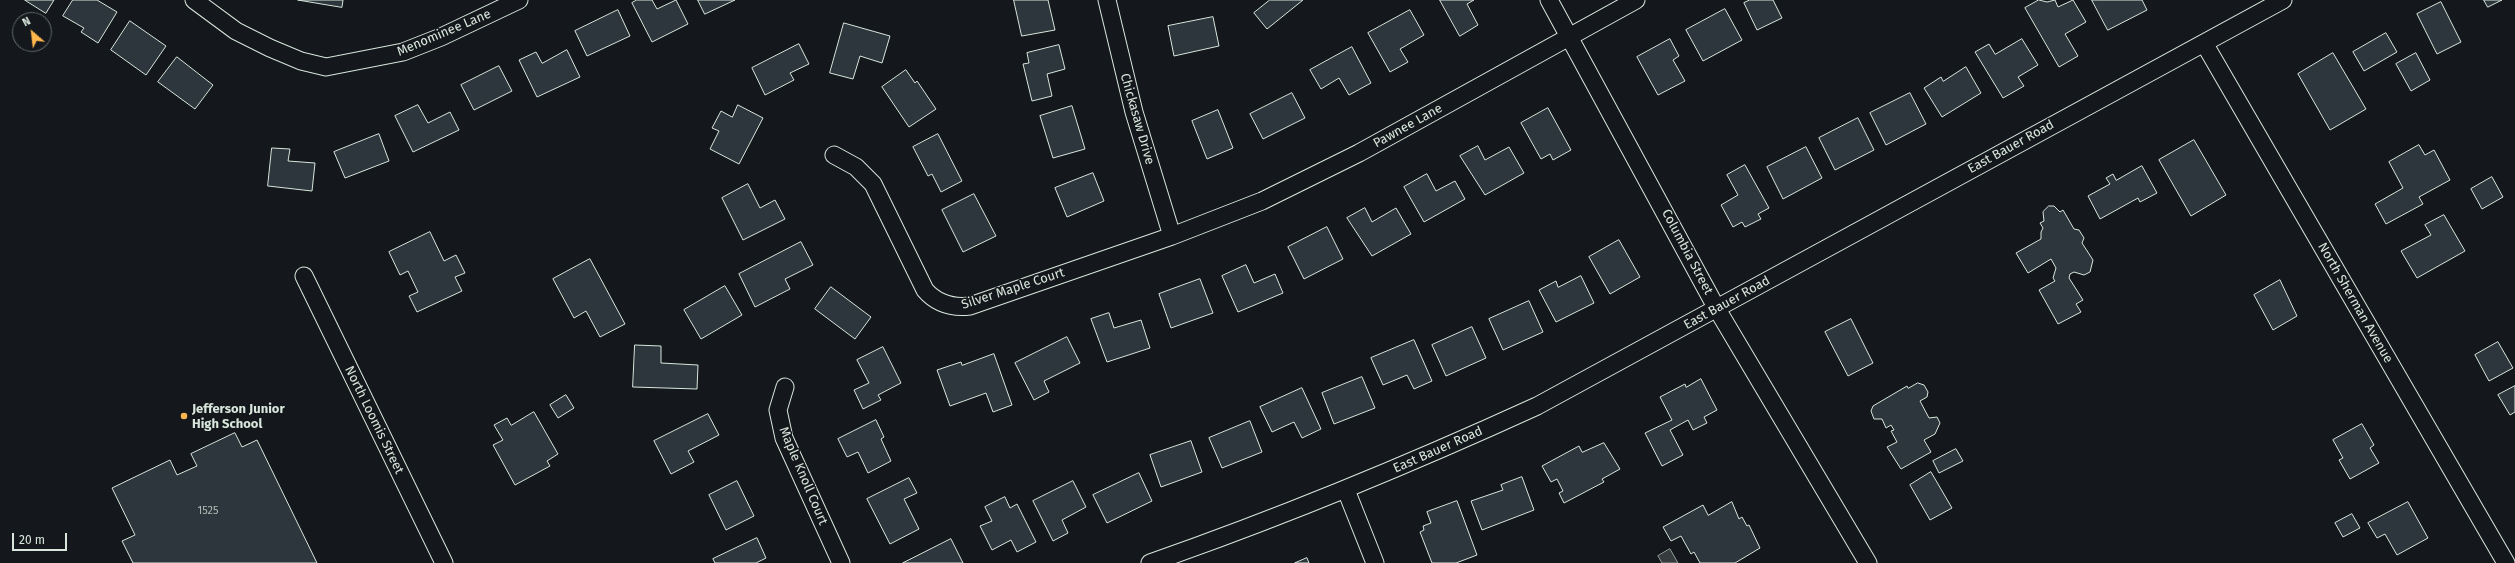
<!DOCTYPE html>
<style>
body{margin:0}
#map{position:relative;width:2515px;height:563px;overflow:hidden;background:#14181c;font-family:"Fira Sans",sans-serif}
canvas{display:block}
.north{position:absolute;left:12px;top:12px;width:40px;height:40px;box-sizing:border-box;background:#14181c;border:1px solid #626a69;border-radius:50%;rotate:332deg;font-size:11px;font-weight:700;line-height:16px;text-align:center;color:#d8e6dc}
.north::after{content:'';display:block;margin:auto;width:14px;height:18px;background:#ffb74d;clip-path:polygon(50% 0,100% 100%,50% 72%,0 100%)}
.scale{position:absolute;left:12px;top:533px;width:55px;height:18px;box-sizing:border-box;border:2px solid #d8e6dc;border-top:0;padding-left:5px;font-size:12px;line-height:14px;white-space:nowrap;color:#d8e6dc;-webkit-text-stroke:3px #14181c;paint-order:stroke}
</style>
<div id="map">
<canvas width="2515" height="563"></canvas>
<div class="north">N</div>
<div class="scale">20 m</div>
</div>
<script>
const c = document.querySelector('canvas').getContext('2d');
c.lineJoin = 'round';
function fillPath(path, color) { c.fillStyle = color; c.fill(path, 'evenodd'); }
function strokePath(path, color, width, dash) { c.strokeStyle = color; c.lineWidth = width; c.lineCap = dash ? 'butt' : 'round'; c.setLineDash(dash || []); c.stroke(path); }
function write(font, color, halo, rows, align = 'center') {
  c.font = font + ' "Fira Sans",sans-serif'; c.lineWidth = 3; c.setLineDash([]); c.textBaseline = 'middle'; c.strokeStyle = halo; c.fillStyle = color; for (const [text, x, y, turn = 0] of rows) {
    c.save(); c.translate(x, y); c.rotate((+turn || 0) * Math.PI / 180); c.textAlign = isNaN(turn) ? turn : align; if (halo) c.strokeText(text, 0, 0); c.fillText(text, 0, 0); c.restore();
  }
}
const water = new Path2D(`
 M1670,549L1678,563H1662L1658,556Z`);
fillPath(water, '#363b3e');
strokePath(water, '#939e99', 1);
const building = new Path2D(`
 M25,0H54L46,13Z
 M73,0H97L117,12L98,43L81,32L84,28L63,16Z
 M298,0H343L342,7Z
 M637,0H652L657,9L676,0L688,24L652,42L632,3Z
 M698,0H735L705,14Z
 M1014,0H1048L1055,30L1022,36Z
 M1270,0H1303L1267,29L1254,13Z
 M1440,0H1474L1467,4L1478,25L1460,36Z
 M1750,0H1773L1782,18L1757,30L1744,3Z
 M2039,0L2047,2L2055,0L2058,7L2073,0L2086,22L2065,34L2078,56L2059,67L2025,8Z
 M2092,0H2142L2147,10L2108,30Z
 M2484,0H2502L2488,7Z
 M2441,2L2461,42L2437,54L2417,14Z
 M1725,9L1742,40L1703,61L1686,30Z
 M618,10L630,36L587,56L575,31Z
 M1410,10L1424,35L1400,49L1408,62L1390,72L1368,33Z
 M1213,17L1219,46L1174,56L1168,26Z
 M130,21L166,46L146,75L111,50Z
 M844,23L890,36L882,63L860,56L853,79L830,73Z
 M2386,33L2397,52L2364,71L2353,52Z
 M1670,39L1679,56L1673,60L1685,81L1658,95L1637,57Z
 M2022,39L2038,65L2018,77L2024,86L2003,98L1975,52L1989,44L1995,54Z
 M799,44L809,64L790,73L794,80L765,95L752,68Z
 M1059,45L1065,69L1047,74L1052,96L1032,101L1023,64L1029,63L1027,53Z
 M1352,47L1371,83L1349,95L1339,78L1321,89L1310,70Z
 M567,50L580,77L537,97L519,60L536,52L542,63Z
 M2333,53L2366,109L2330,130L2298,74Z
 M2416,53L2430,80L2411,91L2396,64Z
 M177,57L213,85L195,109L158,82Z
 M499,66L512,91L474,110L461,85Z
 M1966,67L1981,93L1942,117L1924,88L1941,77L1943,81Z
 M906,70L915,83L917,81L936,109L909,127L882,87Z
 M1292,93L1305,118L1263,139L1250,114Z
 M1910,93L1926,124L1886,145L1870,113Z
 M418,105L428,123L450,112L459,130L413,152L395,116Z
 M738,105L763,118L739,164L710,149L719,131L712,128L721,111L732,117Z
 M1072,106L1085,149L1053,158L1040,116Z
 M1548,108L1571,150L1553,160L1550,154L1541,159L1521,123Z
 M1218,110L1233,148L1207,159L1192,121Z
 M1858,118L1874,150L1835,170L1819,138Z
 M379,134L389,161L345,178L334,152Z
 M938,134L962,181L941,192L932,174L928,176L913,147Z
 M2194,140L2226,195L2191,216L2159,160Z
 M2419,145L2425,155L2434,150L2450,180L2419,197L2423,204L2386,224L2375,204L2403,188L2389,162Z
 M1478,146L1485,160L1509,147L1524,173L1485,195L1460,156Z
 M1806,147L1822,178L1783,199L1767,167Z
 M272,148L290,149L288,161L315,163L312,191L268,186Z
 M1745,165L1769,208L1758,214L1761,219L1745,227L1742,222L1733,227L1721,205L1738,195L1727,175Z
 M2142,166L2157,193L2140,202L2138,198L2100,219L2088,196L2110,184L2106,178L2113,174L2116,180Z
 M1093,173L1104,201L1067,217L1055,188Z
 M1427,174L1436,191L1455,181L1465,199L1424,222L1404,187Z
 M2492,177L2503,197L2482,209L2471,189Z
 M748,184L760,208L775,200L785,219L743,240L722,198Z
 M974,194L996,236L963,252L942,210Z
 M2049,206H2054L2060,212L2063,210L2074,229L2079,230L2084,238L2082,243L2093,260L2090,272L2084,275L2074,272L2070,274L2069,278L2083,300L2076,304L2081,312L2058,324L2039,290L2055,281L2053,278L2056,268L2051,259L2028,273L2016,253L2041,239V232L2043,228L2040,223L2044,221L2043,212Z
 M1365,208L1372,222L1396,208L1411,234L1372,256L1347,218Z
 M2444,215L2465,251L2417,278L2401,251L2431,235L2425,225Z
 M1327,227L1343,259L1304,279L1288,247Z
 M430,232L444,261L456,255L465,273L455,277L462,291L417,312L409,296L418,292L408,271L400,275L389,252Z
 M1619,240L1640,277L1610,294L1589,257Z
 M801,242L813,265L785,279L790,289L755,307L739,274Z
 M590,259L625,324L600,337L586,311L574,318L553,279Z
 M1246,265L1254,283L1275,274L1283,293L1238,312L1222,276Z
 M1581,276L1594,303L1556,322L1539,290L1556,281L1558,287Z
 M1200,279L1213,313L1171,328L1159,294Z
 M2280,280L2297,316L2273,330L2254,295Z
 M725,286L742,315L701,339L684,310Z
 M831,287L871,317L855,339L815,309Z
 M1529,301L1543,332L1503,350L1489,319Z
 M1109,313L1114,328L1141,320L1150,348L1107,362L1091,319Z
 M1851,319L1873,363L1848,376L1825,332Z
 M1472,327L1486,358L1446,376L1432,345Z
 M1067,337L1080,363L1044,381L1049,392L1034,400L1015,363Z
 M1414,340L1432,381L1414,389L1407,375L1383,385L1371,358Z
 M2498,342L2513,368L2489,381L2475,355Z
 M635,345L661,346V363L698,365L697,389L633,387Z
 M883,347L901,383L878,395L881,400L863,409L854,390L869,383L857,360Z
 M994,354L1012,405L993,412L986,393L950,406L937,370L961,362L962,365Z
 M1362,377L1375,408L1334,424L1322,393Z
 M1701,379L1717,410L1704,417L1707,423L1693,430L1688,420L1670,430L1683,455L1662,466L1645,433L1672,420L1660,397L1685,384L1686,387Z
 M1918,383L1924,385L1928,392L1927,397L1920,401L1929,418L1937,417L1940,423L1935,434L1924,440L1931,452L1901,469L1887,447L1897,442L1891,431L1894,430L1891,425L1886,428L1882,419H1874L1871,411L1873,406L1907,386L1908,388Z
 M2515,386V412L2510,415L2498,395Z
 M1302,388L1321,429L1302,438L1294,422L1272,432L1260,407Z
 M566,395L574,408L558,418L550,405Z
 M534,412L558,454L547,461L550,466L515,485L493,445L503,440L494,425L507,418L511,425Z
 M708,414L719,435L688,451L694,462L671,474L654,441Z
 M876,420L884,437L881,439L891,461L868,473L858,452L847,457L838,439Z
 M1250,421L1262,452L1222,468L1209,438Z
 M2362,424L2374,445L2370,448L2379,463L2350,479L2339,460L2343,458L2333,440Z
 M235,433L242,447L257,440L317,563H133L122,541L135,535L112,488L170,460L177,475L197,466L191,454Z
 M1191,441L1202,472L1161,487L1150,455Z
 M1604,443L1620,469L1602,479L1604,482L1564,503L1559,493L1563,491L1557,479L1551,482L1542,466L1579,446L1582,452Z
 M1956,449L1963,461L1939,473L1933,461Z
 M1931,472L1952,508L1930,520L1910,485Z
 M1139,473L1152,501L1107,523L1093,495Z
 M1522,477L1534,510L1482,530L1471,501L1503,490L1501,485Z
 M909,478L917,493L904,499L919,529L890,544L867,499Z
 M737,481L754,516L726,530L709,495Z
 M1073,481L1086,507L1062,520L1068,533L1053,541L1033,501Z
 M1005,497L1010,508L1017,504L1036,542L1017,552L1011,540L992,550L980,526L992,521L985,507Z
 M1457,501L1477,555L1456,563H1432L1420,532L1424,530L1423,526L1431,523L1427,512Z
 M1732,502L1739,519L1742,517L1747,526L1749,525L1760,548L1735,563H1700L1694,552L1691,554L1681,536L1671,541L1663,527L1703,505L1708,515Z
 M2408,502L2428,538L2397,555L2385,534L2377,538L2368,523Z
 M2352,514L2360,528L2343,537L2335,523Z
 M757,538L766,558L756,563H715L713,559Z
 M951,539L963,563H903Z
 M1307,558L1309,563H1295Z`);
fillPath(building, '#2c363c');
strokePath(building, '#d8e6dc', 1);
const street = new Path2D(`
 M194,0L236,31L270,48L301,61L326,67L403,52L441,37L519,0
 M1107,0L1134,112L1172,236
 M1549,0L1717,309L1868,563
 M2204,43L2506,563
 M834,155L856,167L873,184L925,290C937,304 952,308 970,306L1172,236L1262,201L1359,153L1636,0
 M304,276L444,563
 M785,387L778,410L784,438L841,563
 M1346,490L1375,563
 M1150,563C1282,517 1410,464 1537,406L2283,0`);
strokePath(street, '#d8e6dc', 19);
strokePath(street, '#14181c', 17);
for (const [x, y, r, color] of [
 [184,416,4,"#ffb74d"]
]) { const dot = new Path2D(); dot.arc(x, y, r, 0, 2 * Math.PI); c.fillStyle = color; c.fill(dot); strokePath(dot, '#14181c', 1.5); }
write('11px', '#adbab4', null, [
 ["1525",208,511]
]);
write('13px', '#d8e6dc', '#14181c', [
 ["Menominee Lane",444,33,-23],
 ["Chickasaw Drive",1137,119,74],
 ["Pawnee Lane",1408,126,-29],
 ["East Bauer Road",2011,147,-29],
 ["Columbia Street",1687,252,62],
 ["Silver Maple Court",1013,289,-18],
 ["East Bauer Road",1727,303,-29],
 ["North Sherman Avenue",2355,303,60],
 ["North Loomis Street",374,420,64],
 ["East Bauer Road",1438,450,-24],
 ["Maple Knoll Court",803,476,67]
]);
write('bold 13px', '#d8e6dc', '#14181c', [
 ["Jefferson Junior",192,409],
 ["High School",192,424]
], 'left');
</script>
